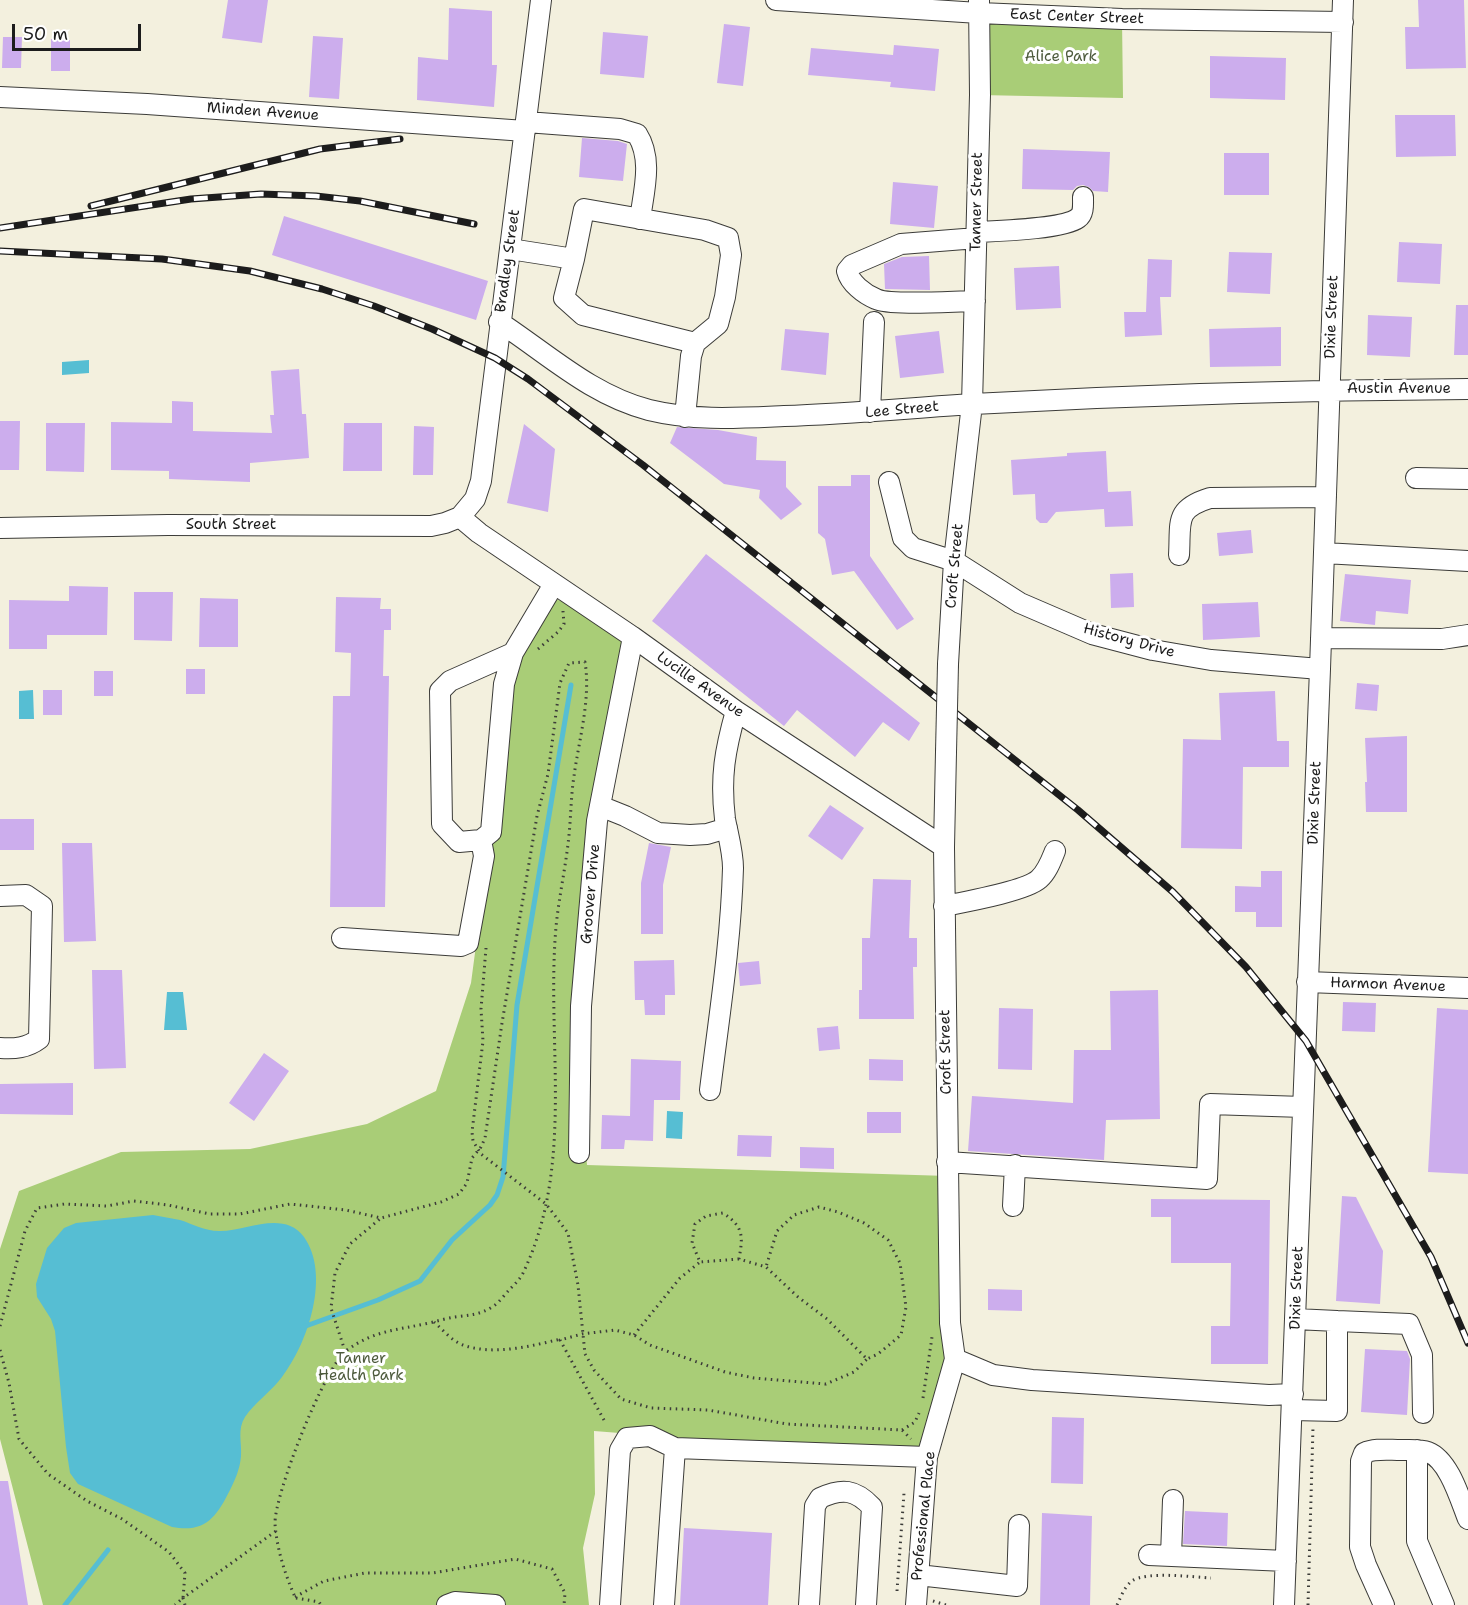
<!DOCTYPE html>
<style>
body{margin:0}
#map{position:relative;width:1468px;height:1605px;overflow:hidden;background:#f3f0de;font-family:"Shantell Sans",sans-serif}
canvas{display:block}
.scale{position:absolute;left:12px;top:24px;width:129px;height:27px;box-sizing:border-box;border:3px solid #1c1c1c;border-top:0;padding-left:8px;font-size:18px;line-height:21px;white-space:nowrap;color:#1c1c1c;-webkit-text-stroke:4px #fff;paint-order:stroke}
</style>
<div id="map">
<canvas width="1468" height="1605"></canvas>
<div class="scale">50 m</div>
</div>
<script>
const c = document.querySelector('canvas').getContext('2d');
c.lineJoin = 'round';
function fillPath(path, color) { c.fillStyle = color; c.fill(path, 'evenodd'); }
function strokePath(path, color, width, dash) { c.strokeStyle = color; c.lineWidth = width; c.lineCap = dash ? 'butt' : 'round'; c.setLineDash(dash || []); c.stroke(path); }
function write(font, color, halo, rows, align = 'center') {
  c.font = font + ' "Shantell Sans",sans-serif'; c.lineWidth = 6; c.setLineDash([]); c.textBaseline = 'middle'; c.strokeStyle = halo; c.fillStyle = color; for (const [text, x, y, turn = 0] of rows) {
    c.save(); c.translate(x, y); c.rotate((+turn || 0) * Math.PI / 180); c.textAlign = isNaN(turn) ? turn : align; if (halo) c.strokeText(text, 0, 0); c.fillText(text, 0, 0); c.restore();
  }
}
fillPath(new Path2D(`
 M979,13L1122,19L1123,98L980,95Z
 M546,597L566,602L633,637L597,821L576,953L579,1080L587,1165L948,1176L955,1359L927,1457L594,1431L595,1494L583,1548L589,1605H43L0,1439V1249L19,1191L121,1152L250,1149L367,1124L436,1091L471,983L491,832L504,684Z`), '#a9cd77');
fillPath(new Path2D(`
 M89,360V373L62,375V362Z
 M33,690L34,719H19V691Z
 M167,992H183L187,1030H164Z
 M667,1111L683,1112L682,1139L666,1138Z
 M153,1215C162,1217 171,1218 180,1220C193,1224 204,1231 219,1231C245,1232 283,1209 304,1237C331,1275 308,1343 282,1377C272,1391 255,1402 245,1417C237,1430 242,1442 241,1456C240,1469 235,1480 230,1490C216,1518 205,1533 172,1527L78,1484L70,1473L66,1447L55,1331L51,1319L37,1297L36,1284L47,1248L64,1228L76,1223Z`), '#56bed3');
strokePath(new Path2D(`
 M303,1327L378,1300L420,1281L452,1240L490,1205L497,1195L503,1177L517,1005L571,685
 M65,1605L108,1550`), '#56bed3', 5);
fillPath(new Path2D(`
 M228,0H268L262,43L222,38Z
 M1418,0H1464L1466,68L1406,69L1405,27H1419Z
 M449,8L492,11V65H497L494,107L417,100L418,57L448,60Z
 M724,24L750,27L743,86L717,83Z
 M603,32L648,36L644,78L600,74Z
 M313,36L343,38L339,99L309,97Z
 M3,37H22L21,68H2Z
 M51,39L70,40V71H51Z
 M894,45L939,49L935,91L890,87L891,82L808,75L811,48L893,55Z
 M1210,56L1286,58L1285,100L1210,98Z
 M1395,115H1455L1456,156L1396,157Z
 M582,138L618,141L627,144L623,181L579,177Z
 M1023,149L1110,152L1108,192L1093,191L1089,187L1083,185L1077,186L1073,190L1022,189Z
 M1224,153H1269V195H1224Z
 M893,182L938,186L934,228L890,224Z
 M284,216L488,281L476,320L272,255Z
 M1399,242L1442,244L1440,284L1397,282Z
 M1229,252L1272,253L1270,294L1227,292Z
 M929,256L930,290L885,289L884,264L902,257Z
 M1148,259L1172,260L1171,297H1160L1162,335L1125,337L1124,312H1146Z
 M1059,266L1061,308L1016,310L1014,268Z
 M1456,305H1468V355H1454Z
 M1368,315L1412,317L1410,357L1367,355Z
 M1281,327V366L1210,367L1209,329Z
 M785,329L829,333L826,375L781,370Z
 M939,331L944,373L900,378L895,336Z
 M299,369L302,414H306L309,458L250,463V482L169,479V471L111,470V422L172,423V401L193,402V431L272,433L270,415H274L271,371Z
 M0,421H20L19,470H0Z
 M46,423H85L84,472L46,471Z
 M344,423H382V471H343Z
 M524,424L555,449L548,512L507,503Z
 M414,426L434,427L433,475H413Z
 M677,427L718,430L757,437L756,460L786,461V487L802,504L781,520L759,498L760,490L724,484L670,443Z
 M1106,451L1108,492L1131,491L1133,526L1105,527L1104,509L1056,512L1047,523H1040L1036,519L1035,494L1013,495L1011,460L1067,456V453Z
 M851,475H870V556L914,619L897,630L854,571L832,575L825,539L818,533V486H851Z
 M1251,530L1253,553L1219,556L1217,533Z
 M706,554L920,723L909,741L883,722L855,757L797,710L784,726L652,621Z
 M1133,573L1134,607L1111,608L1110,574Z
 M1345,574L1411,580L1408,614L1376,611L1375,625L1340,621Z
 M69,586L108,587L107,635H47V649H9V600L69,601Z
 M134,592H173L172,641L134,640Z
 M336,597L381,598L380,609H391V630H384L383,676H389L385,907H330L333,696H350L351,653L335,652Z
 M200,598L238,599V647H199Z
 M1258,602L1260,637L1203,640L1202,604Z
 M186,669H205V694H186Z
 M94,671H113V696H94Z
 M1357,683L1379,685L1377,711L1355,709Z
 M43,690H62V715H43Z
 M1275,691L1277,741H1289V767H1243L1242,849L1181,848L1183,739L1221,740L1219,693Z
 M1407,736V812H1366L1365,782H1367L1365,738Z
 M830,805L864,828L842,860L808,836Z
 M0,819H34V850H0Z
 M62,843H92L96,941L64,942Z
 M649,843L671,847L663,885V934H641V883Z
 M1261,871H1282V927H1256V912H1235V886L1261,887Z
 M873,879L911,880L909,938H917V967H913L914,1019H859V990H862V938H870Z
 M674,960L675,995H665V1015H645L644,1000H635L634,961Z
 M759,961L761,984L740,986L738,963Z
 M92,970H122L126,1068L94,1069Z
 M1158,990L1160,1119L1106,1120L1104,1160L968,1151L972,1096L1073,1103L1074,1050H1111L1110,991Z
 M1343,1002L1376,1003L1375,1032L1342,1031Z
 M999,1008L1033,1009L1032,1070L998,1069Z
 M1437,1008L1468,1010V1174L1428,1172Z
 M838,1026L840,1049L819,1051L817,1028Z
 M264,1053L289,1071L254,1121L229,1103Z
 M631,1059L681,1061L680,1100H654L653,1141L625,1140L624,1149H601L602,1115L630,1116Z
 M869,1059L903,1060V1081L869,1080Z
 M73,1083V1115L0,1114V1084Z
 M867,1112H901V1133H867Z
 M738,1135L772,1136L771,1157L737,1156Z
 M800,1147L834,1148V1169L800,1168Z
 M1342,1196L1356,1197L1383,1251L1380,1304L1336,1301Z
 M1151,1199L1270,1200L1268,1364H1211V1326H1230L1231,1263H1171V1217H1151Z
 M988,1289L1022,1290V1311L988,1310Z
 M1365,1349L1407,1351L1410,1359L1407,1415L1361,1412Z
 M1052,1417L1084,1418L1083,1484L1051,1483Z
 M0,1481H8L28,1605H0Z
 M1185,1511L1228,1513L1227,1546L1183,1544Z
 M1042,1513L1092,1516L1090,1605H1040Z
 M684,1528L772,1533L768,1605H680Z`), '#ccaded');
const minor = new Path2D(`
 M776,0L979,13L1122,19L1343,22
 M0,97L147,104L525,131
 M526,122L620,129L637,134C653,159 644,190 640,219
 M977,232C997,231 1064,229 1078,218C1084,214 1083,204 1083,197
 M510,249L574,259L584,209L705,230L728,238L731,255L725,297L718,324L695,343L691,356L685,417
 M574,259L564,298L583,315L695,343
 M975,301C955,301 891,306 876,299C864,294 850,283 847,271L852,265L901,244L977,238
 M499,322C548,354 591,395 649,410C694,421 738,418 784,416C847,414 910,408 973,404C1138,395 1303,390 1468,389
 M870,412L874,322
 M1416,478L1468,479
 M889,482L903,538L913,548L954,561L1020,603L1092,634L1153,650L1211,660L1320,669
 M460,517L479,533L633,637L736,711L944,847
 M0,528L168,525L431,526L445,523L460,517L475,499L481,481L541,0
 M1324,553L1468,561
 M1179,555C1181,522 1174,509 1210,498L1326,497
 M1321,638L1442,639L1468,635
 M513,653L450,681L440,691L442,824L459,842L481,840L491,832L504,684L513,653L554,584
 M948,664L954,561L972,404L980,95L979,0
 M600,806L625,816L658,833L690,835L707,834L727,828
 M0,896L26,895L42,906L39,1039C27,1048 15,1049 0,1048
 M944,906C964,902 1026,891 1039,879C1047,872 1051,861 1055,851
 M342,938L461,946L468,943L484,856L481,840
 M1307,982L1468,988
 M710,1090C719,1017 731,942 733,868C733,852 728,835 725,819C720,777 725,750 736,711
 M579,1153L581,1006L597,821L633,637
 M947,1162L1207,1179L1210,1104L1303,1107
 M1013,1206L1015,1165
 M1337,1321L1409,1324L1422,1355L1423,1413
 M955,1359L993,1375L1032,1380L1269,1395L1293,1394
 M1292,1410L1337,1411V1321L1295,1319
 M1417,1450V1541L1444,1605
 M1149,1555L1286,1561
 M1171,1556L1173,1500
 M918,1575L1017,1586L1019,1525
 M447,1605L455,1602L495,1605
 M610,1605L620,1450L627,1438L650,1436L675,1448L927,1457
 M664,1605L675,1448
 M809,1605L815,1506L820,1498C842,1488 855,1489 872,1507L866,1605
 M916,1605L927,1457L955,1359L950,1323L944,847L946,752
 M1284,1605L1320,669L1343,0
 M1384,1605L1366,1565L1360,1547L1361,1461L1364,1453C1375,1448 1388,1450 1401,1450C1409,1450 1420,1449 1428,1452C1449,1460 1460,1499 1468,1519`);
strokePath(minor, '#3c3c39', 22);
strokePath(new Path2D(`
 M538,649L558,632L564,624L563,611
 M486,948L481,1009L483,1041L472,1132L473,1141L481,1154L546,1204L568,1233L578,1285L585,1354L594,1370L621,1399L651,1408L708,1410L787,1424L902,1430L911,1439
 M739,1259L700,1262L692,1243L695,1224L706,1216L723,1213C744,1227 743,1236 739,1259L766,1267L798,1297L827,1319L867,1359L878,1354L901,1335L906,1307L900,1263L888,1240L864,1223L838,1212L819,1207L794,1215L777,1231L766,1267
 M434,1322C443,1330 452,1341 463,1345C494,1356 531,1346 561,1339
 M0,1326L25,1231L37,1208L65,1204L107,1206L134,1201L168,1205L210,1214H240L290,1204L346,1210L381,1218L441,1202L459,1194L467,1183L472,1158L481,1147L485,1138L502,1023L537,816L548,774L560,683L569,663L585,662C591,699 579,739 574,776C571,795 571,815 569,835C566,866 559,896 556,927C546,1041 575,1163 524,1271C521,1278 516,1283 511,1288C505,1294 499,1303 492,1307C480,1315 468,1315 455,1317C447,1318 438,1321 429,1323C398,1330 375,1330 347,1350C325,1366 274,1495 275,1524C277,1550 285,1574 295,1597
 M634,1335L680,1278L700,1262
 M0,1350L9,1383L19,1439L48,1474L87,1501L122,1519L169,1552L185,1573L183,1598L175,1605
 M345,1351L331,1308L335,1273L350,1244L381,1218
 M923,1398L932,1337
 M604,1420L560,1340L582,1334L615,1330L634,1335L650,1345L725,1372L754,1378L826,1384L854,1372L867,1359
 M902,1430L915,1422L919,1413
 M897,1591L904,1493
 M295,1597L324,1581L365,1573H433L515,1559L552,1569L565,1593L564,1605
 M296,1598L319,1602L321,1605
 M933,1601L946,1605
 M185,1605L183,1598L276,1531
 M1117,1605C1121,1597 1124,1587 1132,1581C1146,1571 1193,1577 1211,1578
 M1308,1605L1313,1427`), '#3c3c39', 3, [1.5, 4.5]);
strokePath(minor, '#fff', 20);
const rail = new Path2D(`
 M91,206L320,149L400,139
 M0,228L191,199L261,194L316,196L360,201L474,224
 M0,251L162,259L250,271L322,289L374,306L432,329L495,358L528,379L643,465L1078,810L1173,892L1246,967L1306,1041L1431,1257L1468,1343`);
strokePath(rail, '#1c1c1c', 7);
strokePath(rail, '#fff', 4.5, [14]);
const minorBridge = new Path2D(`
 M946,752L948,664`);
strokePath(minorBridge, '#3c3c39', 22, []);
strokePath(minorBridge, '#fff', 20);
write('15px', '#1c1c1c', '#fff', [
 ["East Center Street",1077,17,2],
 ["Minden Avenue",263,112,4],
 ["Tanner Street",977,202,-89],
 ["Bradley Street",508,261,-82],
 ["Dixie Street",1332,317,-88],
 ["Austin Avenue",1399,389],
 ["Lee Street",902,410,-5],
 ["South Street",231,525],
 ["Croft Street",955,566,-85],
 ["History Drive",1129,641,15],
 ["Lucille Avenue",700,685,35],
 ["Dixie Street",1315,803,-88],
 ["Groover Drive",591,894,-85],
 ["Harmon Avenue",1388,985,2],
 ["Croft Street",946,1052,-91],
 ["Dixie Street",1297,1288,-88],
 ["Professional Place",924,1516,-84]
]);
write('15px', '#4d5a3c', '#fff', [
 ["Alice Park",1061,57],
 ["Tanner",361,1359],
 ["Health Park",361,1376]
]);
</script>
